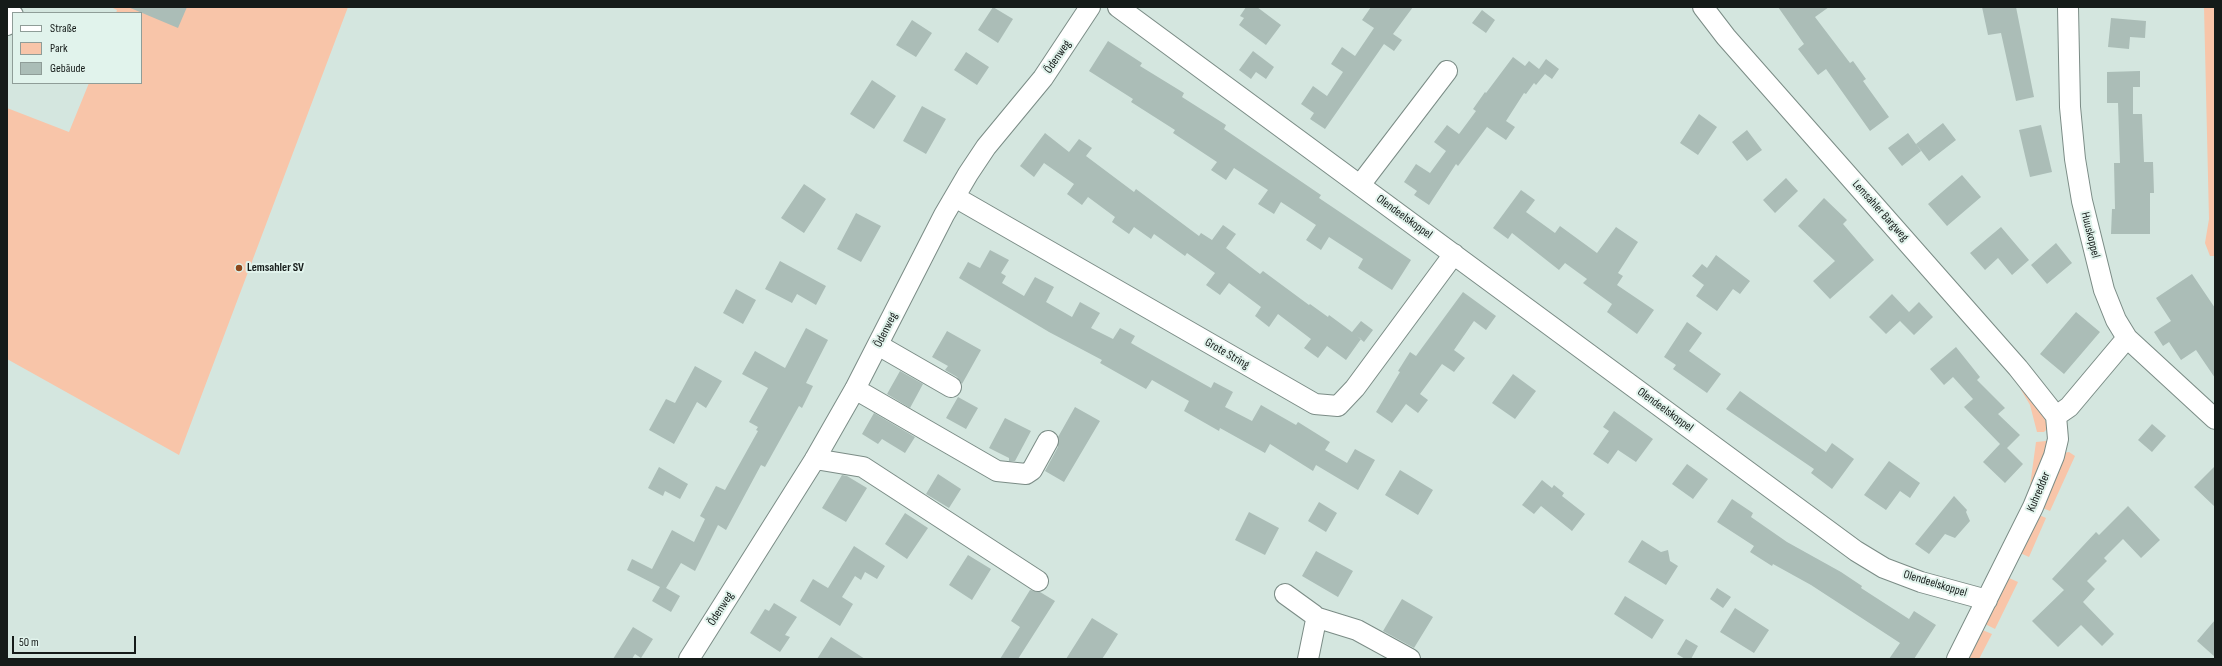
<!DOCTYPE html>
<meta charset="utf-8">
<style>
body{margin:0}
#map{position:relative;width:2222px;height:666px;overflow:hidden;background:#d4e6df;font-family:"Sofia Sans Condensed",sans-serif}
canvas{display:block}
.frame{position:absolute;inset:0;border:8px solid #151b19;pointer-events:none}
.legend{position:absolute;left:12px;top:12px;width:130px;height:72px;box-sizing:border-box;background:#e1f3ec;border:1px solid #8f9d98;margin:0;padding:5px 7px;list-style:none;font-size:12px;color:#151b19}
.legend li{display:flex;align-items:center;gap:8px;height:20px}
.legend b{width:20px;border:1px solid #8f9d98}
.scale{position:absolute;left:12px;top:636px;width:124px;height:18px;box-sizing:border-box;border:2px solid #151b19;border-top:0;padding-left:5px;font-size:12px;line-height:14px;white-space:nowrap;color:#151b19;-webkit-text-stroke:3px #e1f3ec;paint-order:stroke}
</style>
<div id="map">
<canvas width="2222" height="666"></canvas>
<div class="frame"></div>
<ul class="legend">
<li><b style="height:5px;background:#fff"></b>Straße</li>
<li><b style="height:11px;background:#f8c5a9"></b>Park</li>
<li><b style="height:11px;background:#abbdb7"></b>Gebäude</li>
</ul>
<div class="scale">50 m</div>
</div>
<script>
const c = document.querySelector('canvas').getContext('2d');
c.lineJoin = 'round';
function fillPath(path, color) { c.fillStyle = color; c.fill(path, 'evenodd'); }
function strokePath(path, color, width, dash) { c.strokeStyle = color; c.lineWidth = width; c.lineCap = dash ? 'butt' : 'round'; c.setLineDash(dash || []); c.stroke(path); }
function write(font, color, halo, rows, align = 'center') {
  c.font = font + ' "Sofia Sans Condensed",sans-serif'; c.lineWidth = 4; c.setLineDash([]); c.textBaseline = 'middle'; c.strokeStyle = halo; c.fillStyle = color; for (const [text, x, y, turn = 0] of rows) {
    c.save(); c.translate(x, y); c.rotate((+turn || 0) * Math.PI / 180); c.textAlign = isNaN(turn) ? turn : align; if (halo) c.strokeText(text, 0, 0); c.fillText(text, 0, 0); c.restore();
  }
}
fillPath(new Path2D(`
 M111,7H348L179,455L7,359V108L69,132L89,83H141V13H116L117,10Z
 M2204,7H2215V256H2210L2205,243L2209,219Z
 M2023,386L2044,417L2048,428L2044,432H2037L2030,405L2020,388Z
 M2046,441L2050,443L2024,504L2030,486L2036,442Z
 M2069,452L2075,456L2050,511L2040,507L2063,453Z
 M2037,514L2046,518L2029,557L2018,552Z
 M2009,578L2018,582L1995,629L1983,623Z
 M1980,629L1992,634L1979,659H1964Z`), '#f8c5a9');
fillPath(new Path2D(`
 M128,7H187L178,28Z
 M993,7L1013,19L998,43L978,30Z
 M1246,7H1257L1281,25L1266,45L1239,25L1244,18L1240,16Z
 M1371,7H1413L1393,34L1402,40L1394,51L1384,44L1325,129L1310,119L1314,113L1301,104L1313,86L1327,96L1343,72L1331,64L1342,47L1355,56L1374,28L1362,20Z
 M1778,7H1829L1815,17L1850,63L1853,61L1866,79L1863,81L1889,117L1870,131L1826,69L1818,75L1798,49L1804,44Z
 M1982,7H2016L2034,97L2016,101L2001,33L1988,35Z
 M1482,10L1495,20L1486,33L1472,23Z
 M2111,18L2146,21L2145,38L2130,37L2129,49L2108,47Z
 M912,20L932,33L916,57L896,45Z
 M1108,41L1142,63L1140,66L1184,93L1182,97L1226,125L1224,129L1321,195L1319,198L1411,260L1392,290L1358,268L1363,259L1329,237L1321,250L1306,240L1316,225L1281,202L1274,214L1258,204L1268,190L1234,168L1226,180L1211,170L1217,162L1173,133L1175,130L1131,102L1133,99L1089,71Z
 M1253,51L1274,67L1266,79L1256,72L1251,79L1239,70Z
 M966,52L989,67L977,85L954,70Z
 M1513,57L1525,66L1529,61L1539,69L1546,59L1559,69L1552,79L1545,74L1536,85L1534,83L1526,94L1524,93L1506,121L1515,127L1506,140L1487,127L1458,166L1456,164L1429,205L1414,195L1417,191L1404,182L1416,164L1430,173L1446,151L1434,142L1447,125L1459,134L1476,111L1473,109L1485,92L1486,93Z
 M2140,71V87H2133V114H2142L2144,162H2153L2154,193H2150V234H2111L2112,209H2115L2114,163H2120L2118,103H2107V72Z
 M872,80L896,96L874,129L850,114Z
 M922,106L946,119L926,154L903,141Z
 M1699,114L1717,127L1698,155L1680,143Z
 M1943,123L1956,140L1929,161L1916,144Z
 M2041,125L2052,172L2030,177L2019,130Z
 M1747,130L1762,150L1747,161L1732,142Z
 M1045,133L1069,152L1079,139L1092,148L1086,156L1134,192L1136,189L1199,236L1201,233L1212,240L1223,225L1236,234L1226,248L1260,274L1263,271L1309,305L1310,304L1328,317L1329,315L1352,332L1361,321L1373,330L1364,342L1357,336L1361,339L1346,360L1327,346L1318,358L1304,348L1311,339L1278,314L1269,327L1255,316L1261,307L1229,283L1220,295L1206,285L1215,273L1187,253L1185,256L1154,234L1151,239L1134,227L1129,234L1112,222L1115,217L1088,197L1082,205L1067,194L1074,184L1044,163L1034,177L1020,166Z
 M1908,133L1921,151L1902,166L1888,148Z
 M1962,175L1981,197L1947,226L1928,204Z
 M1786,178L1798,191L1775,213L1763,200Z
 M804,184L826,199L804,233L781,218Z
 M1521,190L1535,200L1526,212L1555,233L1560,226L1597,253L1616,227L1638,242L1618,273L1623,276L1617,285L1654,310L1637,334L1607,312L1612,304L1583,283L1587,279L1565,263L1559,270L1512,233L1508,239L1493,228Z
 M1824,198L1847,220L1843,224L1874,260L1830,299L1813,281L1835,261L1798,226Z
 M856,213L881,226L861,262L837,249Z
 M2001,227L2029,260L2012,275L1998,258L1985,270L1970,253Z
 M2056,243L2072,263L2047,284L2031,265Z
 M990,250L1009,260L1001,273L1006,276L1002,283L1024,296L1035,277L1054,287L1046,302L1072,317L1080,302L1100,313L1091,328L1113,339L1120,328L1135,336L1131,343L1145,351L1211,388L1214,382L1233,392L1225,407L1252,421L1261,405L1296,425L1298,422L1330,442L1325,450L1347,463L1355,449L1375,460L1358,490L1316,465L1313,471L1270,444L1265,453L1220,428L1219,431L1184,411L1189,401L1152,380L1146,389L1100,363L1102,360L1049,332L959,278L968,262L980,268Z
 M1716,255L1750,281L1740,294L1733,289L1717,311L1696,296L1704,285L1692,276L1702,264L1707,268Z
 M780,261L826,286L816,305L797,294L792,303L765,289Z
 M2192,274L2215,308V378L2196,350L2181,360L2169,342L2163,346L2154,332L2171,321L2156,298Z
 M736,289L756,300L743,324L723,313Z
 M1463,292L1496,316L1486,330L1474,321L1454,350L1465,358L1454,372L1442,364L1420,394L1428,400L1418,413L1406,404L1392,423L1376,412L1400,372L1398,371L1410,352L1416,356Z
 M1892,294L1909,312L1919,302L1933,317L1914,335L1900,321L1886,334L1869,317Z
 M2076,312L2100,332L2064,374L2040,354Z
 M1687,322L1702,333L1689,351L1721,374L1707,393L1673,369L1676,365L1664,357Z
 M806,328L828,340L806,383L813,386L802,408L799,406L765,467L761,465L726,530L718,525L695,571L681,563L666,588L680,596L671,612L652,601L660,587L627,570L632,559L652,569L672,530L694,542L705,519L700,516L716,486L725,490L758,431L756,430L758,427L749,422L768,388L742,374L755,351L785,368Z
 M947,331L981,350L962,384L957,377L945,370L948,366L932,357Z
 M1956,347L1980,377L1977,380L2005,408L1998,414L2020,435L2007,448L2023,464L2005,483L1983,462L2000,444L1964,407L1973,399L1953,377L1944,385L1930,369Z
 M695,366L722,381L706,408L697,402L674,444L649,430L666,399L675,403Z
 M900,371L923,384L910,408L887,394Z
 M1513,374L1536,391L1515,419L1492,403Z
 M1740,391L1826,452L1832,443L1854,459L1832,489L1811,473L1814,469L1726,409Z
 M958,397L978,408L966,429L946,418Z
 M1075,407L1100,421L1064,482L1045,471L1058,447V437Z
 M1614,411L1653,439L1636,462L1618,450L1608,464L1593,454L1609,431L1603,427Z
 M874,413L915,437L905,453L882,439L878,444L862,434Z
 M1005,418L1031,431L1015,461H1009V458L989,448Z
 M2152,424L2166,436L2152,452L2138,440Z
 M1889,461L1920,483L1910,498L1900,491L1886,510L1864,495Z
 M1687,464L1708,479L1693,499L1672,484Z
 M2215,466V507L2194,487Z
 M659,467L688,484L680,499L665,491L663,496L648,488Z
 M1400,470L1433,490L1418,515L1385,495Z
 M938,474L961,489L949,508L926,494Z
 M842,475L847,476L867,488L846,522L822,508Z
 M1542,480L1552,488L1554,485L1564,493L1562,496L1585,514L1572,531L1541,506L1534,514L1522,505Z
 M1954,496L1967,510L1966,512L1970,521L1955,538L1945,534L1929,554L1915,544Z
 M1732,499L1753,513L1751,517L1787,542L1841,572L1862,586L1861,588L1909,619L1914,611L1936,625L1914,659H1889L1900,643L1811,585L1773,564L1772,566L1750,552L1754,546L1717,522Z
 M1319,502L1337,513L1326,532L1308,521Z
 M2128,506L2160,540L2141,558L2123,539L2104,558L2107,561L2087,581L2095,589L2083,602L2114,634L2102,646L2081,625L2058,647L2032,621L2064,590L2052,579L2096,532L2099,535Z
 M1249,512L1279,528L1265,555L1235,540Z
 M905,513L928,528L907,559L885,544Z
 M1642,540L1661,552L1668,550L1670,561L1678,566L1666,585L1628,562Z
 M854,546L885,566L877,579L865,572L861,580L855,576L842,597L853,604L840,626L800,601L813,579L828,588Z
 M1316,551L1353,571L1338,597L1302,576Z
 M968,555L991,569L972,600L949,585Z
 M1717,588L1731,597L1723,608L1710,599Z
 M1030,590L1040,592L1055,601L1018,659H1000L1020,627L1011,621Z
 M1625,596L1664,620L1652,639L1614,614Z
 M1402,599L1433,617L1414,648L1383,631Z
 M774,603L797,617L785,635L790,637L780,652L750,633L765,609L769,611Z
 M1735,608L1769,630L1754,653L1720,632Z
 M1092,618L1118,634L1106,653L1102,659H1066Z
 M2215,620V657L2197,641Z
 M633,627L653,639L641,658L635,654L632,659H613Z
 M831,637L865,659H817Z
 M1686,639L1698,646L1691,659H1685L1677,654Z`), '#abbdb7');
const minor = new Path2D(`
 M1118,7L1856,551L1884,568L1921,582L1987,600
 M1703,7L1726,37L2018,368L2056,416
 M2068,7L2070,107L2075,159L2082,201L2104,290L2116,320L2127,338L2215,419
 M7,25L13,15
 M1360,185L1447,71
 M955,197L1315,404L1338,406L1355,388L1454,254
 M878,345L951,387
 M855,389L997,471L1026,474L1032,470L1048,441
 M815,459L863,467L1038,581
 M1285,594L1314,615L1316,620L1308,659
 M1315,617L1357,630L1410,659
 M689,659L815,459L855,389L944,215L968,174L986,147L1043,78L1090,7
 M1957,659L2033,507L2054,456L2058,439L2056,416L2069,407L2127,338`);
strokePath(minor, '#7b8c86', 22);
strokePath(minor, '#fff', 20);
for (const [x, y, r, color] of [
 [239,268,4,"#8c481b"]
]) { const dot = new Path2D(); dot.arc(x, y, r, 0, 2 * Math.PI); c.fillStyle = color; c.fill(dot); strokePath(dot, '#e1f3ec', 1.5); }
write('12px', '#151b19', '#e1f3ec', [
 ["Ödenweg",1058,57,-55],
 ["Lemsahler Bargweg",1880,211,48],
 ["Olendeelskoppel",1404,217,36],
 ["Huuskoppel",2090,235,76],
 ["Ödenweg",886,330,-63],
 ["Grote String",1227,354,30],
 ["Olendeelskoppel",1665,410,36],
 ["Kuhredder",2039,492,-67],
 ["Olendeelskoppel",1935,584,17],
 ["Ödenweg",721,609,-57]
]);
write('bold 12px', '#151b19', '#e1f3ec', [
 ["Lemsahler SV",247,268]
], 'left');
</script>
